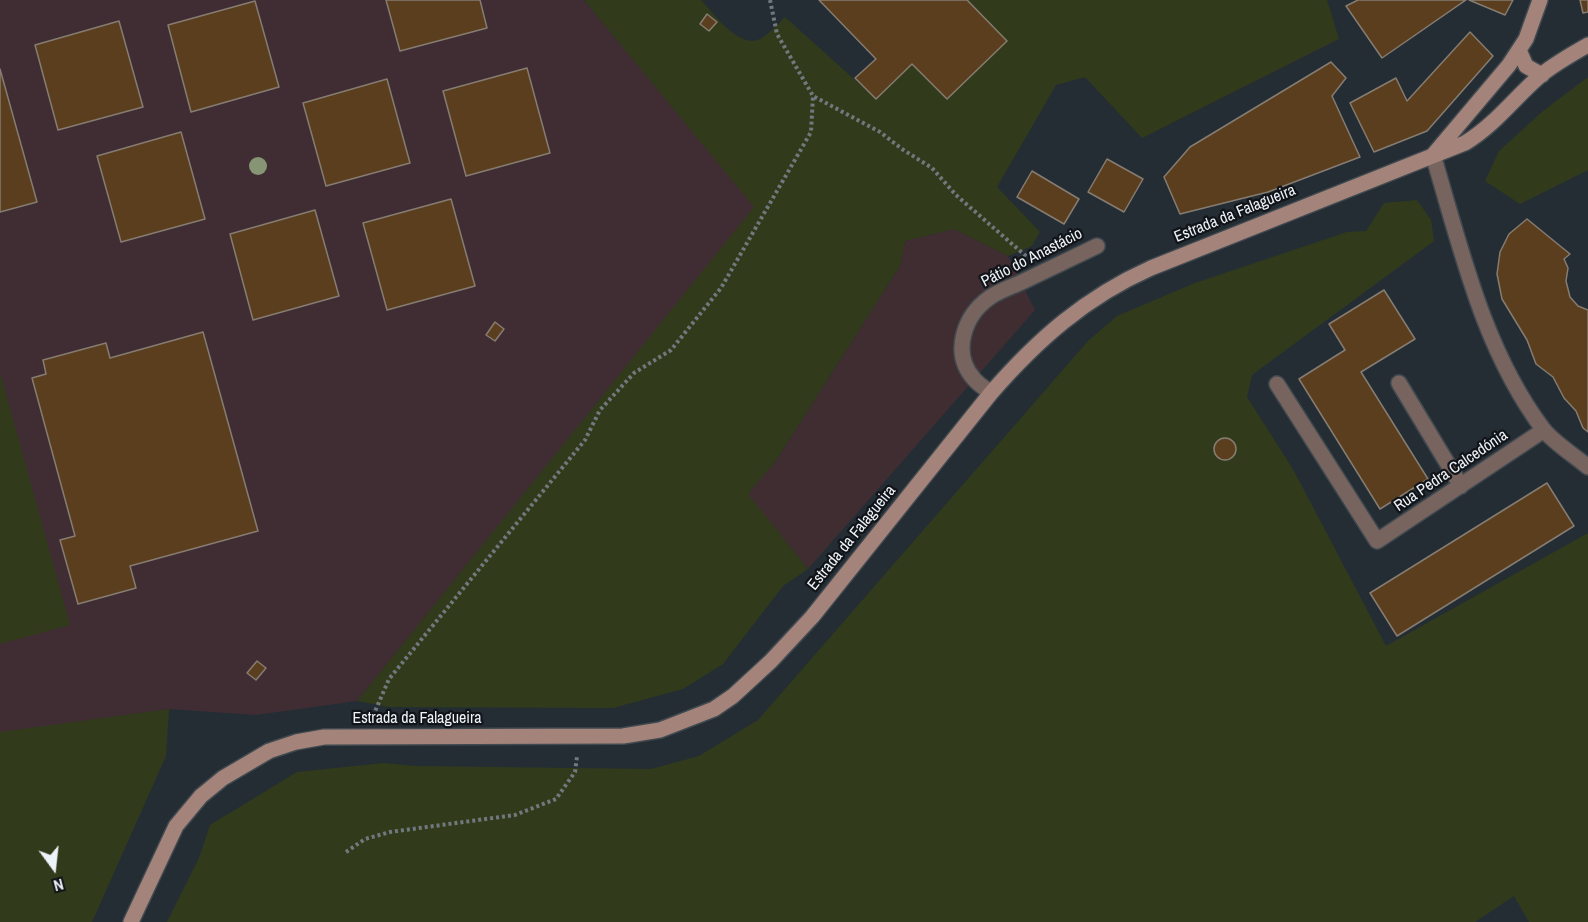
<!DOCTYPE html>
<meta charset="utf-8">
<style>
body{margin:0}
#map{position:relative;width:1588px;height:922px;overflow:hidden;background:#242d34;font-family:"Archivo Narrow",sans-serif}
canvas{display:block}
.north{position:absolute;left:24px;top:838px;width:60px;height:60px;-webkit-text-stroke:4px #111418;paint-order:stroke;rotate:165deg;font-size:16px;font-weight:700;line-height:24px;text-align:center;color:#edf3f8}
.north::after{content:'';display:block;margin:auto;width:21px;height:27px;background:#edf3f8;clip-path:polygon(50% 0,100% 100%,50% 72%,0 100%)}
</style>
<div id="map">
<canvas width="1588" height="922"></canvas>
<div class="north">N</div>
</div>
<script>
const c = document.querySelector('canvas').getContext('2d');
c.lineJoin = 'round';
function fillPath(path, color) { c.fillStyle = color; c.fill(path, 'evenodd'); }
function strokePath(path, color, width, dash) { c.strokeStyle = color; c.lineWidth = width; c.lineCap = dash ? 'butt' : 'round'; c.setLineDash(dash || []); c.stroke(path); }
function write(font, color, halo, rows, align = 'center') {
  c.font = font + ' "Archivo Narrow",sans-serif'; c.lineWidth = 4.5; c.setLineDash([]); c.textBaseline = 'middle'; c.strokeStyle = halo; c.fillStyle = color; for (const [text, x, y, turn = 0] of rows) {
    c.save(); c.translate(x, y); c.rotate((+turn || 0) * Math.PI / 180); c.textAlign = isNaN(turn) ? turn : align; if (halo) c.strokeText(text, 0, 0); c.fillText(text, 0, 0); c.restore();
  }
}
fillPath(new Path2D(`
 M954,229L1008,256L1035,310L808,569L747,494L775,462L900,266L905,241Z`), '#402d32');
fillPath(new Path2D(`
 M0,0H584L755,207L357,701L256,715L169,709L0,733Z`), '#402d33');
fillPath(new Path2D(`
 M584,0H701C714,14 739,49 760,39C769,34 778,24 785,17L876,99L912,64L967,0H1327L1339,39L1142,138L1085,77L1056,85L997,187L1040,232L1032,246L1008,256L954,229L905,241L900,266L775,462L748,494L808,569L783,586L723,664L683,689L613,708L389,707L357,701L754,207Z
 M1588,77V170L1520,204L1485,181L1499,151L1543,111Z
 M1417,200L1431,220L1434,241L1252,375L1247,397L1294,471L1386,646L1588,533V922H1529L1514,896L1475,922H167L199,858L210,825L297,772L384,763L414,766L651,769L699,756L758,720L1088,341L1117,316L1195,283L1347,232L1366,231L1384,203Z
 M0,372L70,625L0,644Z
 M169,709L166,756L92,922H0V732Z`), '#313b1b');
const building = new Path2D(`
 M386,0H480L487,28L400,51Z
 M819,0H967L1007,41L947,99L912,64L876,99L855,78L876,59Z
 M1358,0H1466L1382,58L1346,6Z
 M1469,0H1513L1505,15Z
 M1580,0H1588V12L1583,13Z
 M255,1L279,87L191,112L168,25Z
 M707,14L717,22L709,31L700,24Z
 M119,21L143,107L58,130L35,45Z
 M1470,32L1493,56L1427,131L1374,152L1350,103L1396,78L1407,101Z
 M1331,62L1346,78L1332,96L1360,157L1268,192L1180,214L1164,177L1190,147Z
 M527,68L550,153L466,176L443,91Z
 M0,69L37,202L0,212Z
 M387,79L410,163L326,186L303,103Z
 M181,132L205,219L121,242L97,156Z
 M1107,159L1143,179L1124,212L1088,192Z
 M1032,171L1079,199L1064,224L1017,197Z
 M451,199L475,286L387,310L363,223Z
 M315,210L339,296L253,320L230,234Z
 M1527,219L1570,254L1564,259L1568,268L1566,281L1570,297L1578,306L1588,310V432L1583,428L1576,411L1564,398L1553,377L1536,364L1527,340L1502,299L1497,274L1500,252L1509,234Z
 M1384,290L1415,339L1361,372L1428,479L1380,509L1299,379L1345,350L1329,324Z
 M495,322L504,329L495,341L486,335Z
 M203,332L258,531L130,566L136,588L78,604L60,540L75,536L32,378L46,374L43,360L106,343L110,358Z
 M1214 449a11 11 0 1 1 22 0a11 11 0 1 1-22 0Z
 M1547,483L1574,526L1397,636L1370,593Z
 M257,661L266,668L256,680L247,673Z`);
fillPath(building, '#5b3e1e');
strokePath(building, '#857c72', 1.5);
const street = new Path2D(`
 M1433,155C1461,248 1483,349 1543,429C1554,443 1574,455 1588,467
 M1399,383L1461,486
 M1277,384L1377,541L1544,430
 M991,393C986,389 978,384 974,379C951,353 964,316 989,298C998,291 1011,287 1022,282C1047,270 1072,258 1097,246`);
const secondary = new Path2D(`
 M1519,50L1526,66L1542,75
 M1434,154L1509,65L1526,39L1540,0
 M131,922L176,826L201,796L223,778L269,751L296,742L324,737L623,736L660,730L714,709L733,696L771,661L812,617L991,393C1038,339 1086,297 1151,268L1465,143C1495,125 1515,97 1541,75C1556,63 1572,54 1588,45`);
strokePath(street, '#40494f', 18);
strokePath(secondary, '#40494f', 18);
strokePath(new Path2D(`
 M770,0L777,34L813,96L880,132L902,149L932,168L956,195L1027,257
 M373,716L389,679L585,440L600,410L634,373L671,350L721,288L811,132L813,96
 M346,852L365,839L390,832L515,815L556,799L575,772L577,757`), '#71797f', 4, [3, 3]);
strokePath(street, '#78645e', 15);
strokePath(secondary, '#a3837a', 15);
c.fillStyle = '#869674';
for (const [x, y] of [
 [258,166]
]) { c.beginPath(); c.arc(x, y, 9, 0, 2 * Math.PI); c.fill(); }
write('16px', '#edf3f8', '#111418', [
 ["Estrada da Falagueira",1235,214,-22],
 ["Pátio do Anastácio",1032,258,-27],
 ["Rua Pedra Calcedónia",1451,471,-34],
 ["Estrada da Falagueira",852,538,-51],
 ["Estrada da Falagueira",417,719]
]);
</script>
